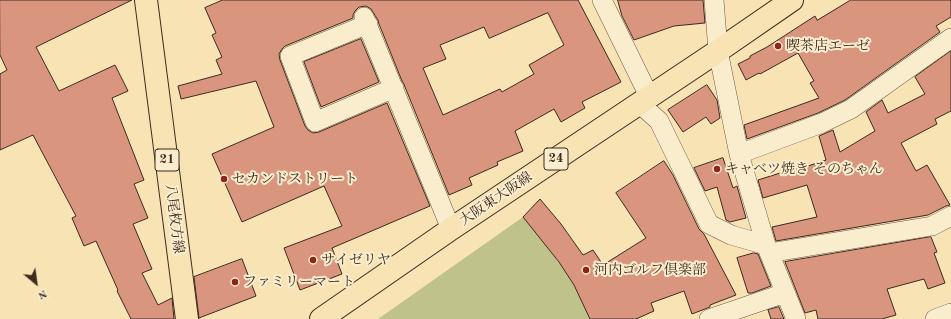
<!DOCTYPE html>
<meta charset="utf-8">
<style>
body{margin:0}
#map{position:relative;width:951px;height:319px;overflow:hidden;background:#f7e3b3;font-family:"Old Standard TT",serif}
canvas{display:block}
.north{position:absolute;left:16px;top:263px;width:40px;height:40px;-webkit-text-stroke:3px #faedce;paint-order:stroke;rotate:151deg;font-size:11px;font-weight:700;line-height:16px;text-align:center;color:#3d2a1f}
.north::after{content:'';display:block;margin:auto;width:14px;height:18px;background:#3d2a1f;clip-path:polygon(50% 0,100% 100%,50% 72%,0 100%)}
</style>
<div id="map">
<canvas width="951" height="319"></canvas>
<div class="north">N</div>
</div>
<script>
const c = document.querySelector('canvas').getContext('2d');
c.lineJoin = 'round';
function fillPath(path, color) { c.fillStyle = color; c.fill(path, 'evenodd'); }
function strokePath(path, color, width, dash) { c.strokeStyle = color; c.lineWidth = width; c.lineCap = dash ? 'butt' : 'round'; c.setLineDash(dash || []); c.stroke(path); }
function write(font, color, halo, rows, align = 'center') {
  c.font = font + ' "Old Standard TT","Noto Serif JP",serif'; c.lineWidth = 4; c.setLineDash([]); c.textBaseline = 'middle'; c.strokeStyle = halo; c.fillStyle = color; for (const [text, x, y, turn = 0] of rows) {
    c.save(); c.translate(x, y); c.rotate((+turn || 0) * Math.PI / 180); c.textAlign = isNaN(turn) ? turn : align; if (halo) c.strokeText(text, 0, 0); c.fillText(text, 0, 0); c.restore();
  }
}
fillPath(new Path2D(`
 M523,217L559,262L574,285L590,319H378Z`), '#bfc38b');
const building = new Path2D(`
 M0,0H132L36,47L59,91L115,65L128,91L112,98L144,180L134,184L148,218L133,224L152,269L142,273L158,305L172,298L174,319H131L117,291L118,290L96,241L84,246L72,218L76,216L33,135L0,150V74L7,70L0,55Z
 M223,0H578L621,82L582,102L585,108L561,122L554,109L515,131L523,151L497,162L498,165L469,178L472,185L449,195L405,87L404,84L402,81L379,24L378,20L371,9L366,6L359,7L355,11L353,15V18L285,46L282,49L279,54L280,60L305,126L308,130L313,133L319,132L387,103L430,206L332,248L342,274L300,290L284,248L342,226L324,186L242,222L212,154L274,127L256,81L181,99L178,86L222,74L216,60L222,57L212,35L216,33L205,8ZM548,13L564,45L529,65L534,74L502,92L500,89L443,115L423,68L446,59L440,45L484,27L489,38Z
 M618,0H703L705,23L674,26L634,40L622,16Z
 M851,0H951V17L936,26L940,32L845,100L818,113L747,139L744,125L819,98L810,83L814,81L798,53L760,74L759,73L746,80L738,64L750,58V56L767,47L815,16L817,20Z
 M361,39L379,82L321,107L304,62Z
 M951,51V111L935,119L937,124L901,143L916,171L927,165L950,205L946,206L928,215L776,241L772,227L817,217L807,185L763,198L758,180L796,168V170L826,160L819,136L833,130L840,152L875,131L866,112L882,100L888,113L925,94L915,77Z
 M707,85L717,100L720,118L711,124L706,117L683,132L668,110Z
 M723,158L733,188L737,186L746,218L730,222L726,220L717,187L705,191L694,168Z
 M664,161L673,175L699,229L704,234L736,295L710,305V307L692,314L684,291L651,303L654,311L636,319H590L574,285L559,262L523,217L540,199L561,224L583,255L593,250L603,265L646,238L616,193Z
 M931,237L937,252L934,253L945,283L928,289L924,279L887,289L896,315L882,319H818L816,310L805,313L785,262Z
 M754,253L758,254L771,286L752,293H748L737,258Z
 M242,259L256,296L199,318L194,277Z
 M779,307L784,319H771L768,310Z`);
fillPath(building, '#da957e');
strokePath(building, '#3d2a1f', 1);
const minor = new Path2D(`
 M602,0L649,96
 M714,0L718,51L739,154L766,245L796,319
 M364,17L451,229
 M368,24L290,56L315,122L394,88
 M639,103L659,121L709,224L731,235L766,245
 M739,154L822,123L851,109L951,38
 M769,253L932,226L951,216
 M709,319L785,293
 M935,319L951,313`);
const major = new Path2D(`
 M146,0L187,319
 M321,319L451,229L718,51L792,0`);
strokePath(minor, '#6c5844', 20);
strokePath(major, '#3d2a1f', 24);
strokePath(minor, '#faedce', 19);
strokePath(major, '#f7e3b3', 22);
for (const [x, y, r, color] of [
 [778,46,4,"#8f2418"],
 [717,169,4,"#8f2418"],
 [224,179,4,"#8f2418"],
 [313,260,4,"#8f2418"],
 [586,270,4,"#8f2418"],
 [235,282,4,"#8f2418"]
]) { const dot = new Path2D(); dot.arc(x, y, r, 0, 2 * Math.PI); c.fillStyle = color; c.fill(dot); strokePath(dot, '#faedce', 1.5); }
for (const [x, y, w] of [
 [556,159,24],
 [167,160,24]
]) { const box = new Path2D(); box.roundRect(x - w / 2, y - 11, w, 22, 3); c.fillStyle = '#faedce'; c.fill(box); strokePath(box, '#3d2a1f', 1); }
write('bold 13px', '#3d2a1f', null, [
 ["24",556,159],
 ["21",167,160]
]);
write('14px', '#3d2a1f', '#faedce', [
 ["喫茶店エーゼ",786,46],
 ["キャベツ焼き そのちゃん",725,169],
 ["セカンドストリート",232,179],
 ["サイゼリヤ",321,260],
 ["河内ゴルフ倶楽部",594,270],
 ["ファミリーマート",243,282]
], 'left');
write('14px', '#3d2a1f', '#faedce', [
 ["大阪東大阪線",496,199,-34],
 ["八尾枚方線",174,219,83]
]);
</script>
